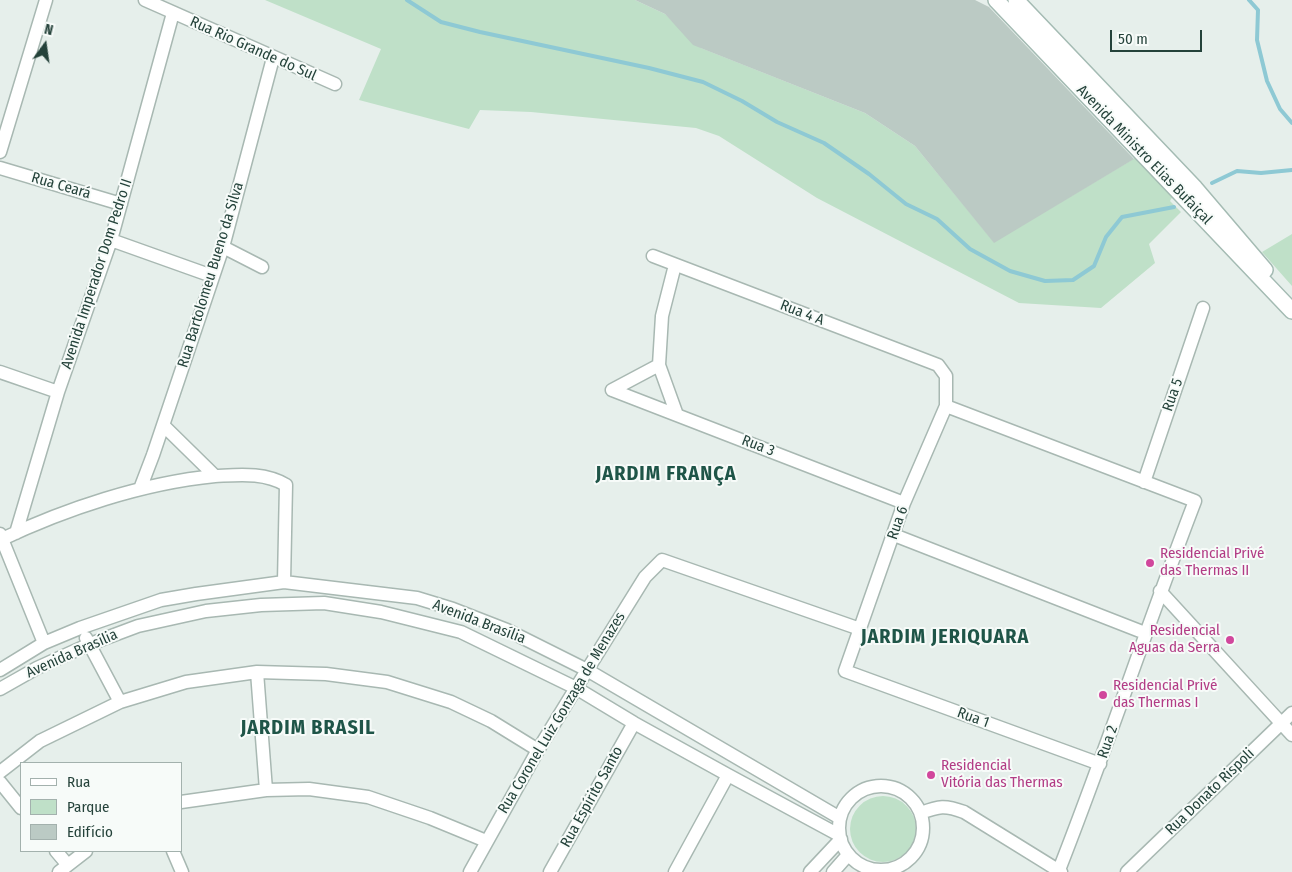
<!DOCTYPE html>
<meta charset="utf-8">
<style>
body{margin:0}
#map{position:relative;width:1292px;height:872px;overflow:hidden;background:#e6efeb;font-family:"Fira Sans Condensed",sans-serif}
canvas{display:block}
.legend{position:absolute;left:20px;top:762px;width:162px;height:90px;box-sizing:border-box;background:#f7fbf9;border:1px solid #a3b1ad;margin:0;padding:6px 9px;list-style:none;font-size:15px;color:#24423a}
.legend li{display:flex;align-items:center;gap:10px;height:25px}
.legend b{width:25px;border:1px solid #a3b1ad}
.north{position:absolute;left:20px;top:20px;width:50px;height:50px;-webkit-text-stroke:4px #f7fbf9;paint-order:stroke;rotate:14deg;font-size:14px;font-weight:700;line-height:20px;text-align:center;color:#24423a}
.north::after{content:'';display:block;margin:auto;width:18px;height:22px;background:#24423a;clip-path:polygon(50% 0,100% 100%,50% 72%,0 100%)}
.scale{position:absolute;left:1110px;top:30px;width:92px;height:22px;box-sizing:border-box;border:2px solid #24423a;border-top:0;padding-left:6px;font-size:15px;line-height:18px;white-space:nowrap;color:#24423a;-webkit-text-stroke:4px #f7fbf9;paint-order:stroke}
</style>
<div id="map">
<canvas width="1292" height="872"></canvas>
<ul class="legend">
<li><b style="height:6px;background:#fff"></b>Rua</li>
<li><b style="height:14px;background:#bfe0c8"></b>Parque</li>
<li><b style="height:14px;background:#bbcac4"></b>Edifício</li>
</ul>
<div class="north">N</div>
<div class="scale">50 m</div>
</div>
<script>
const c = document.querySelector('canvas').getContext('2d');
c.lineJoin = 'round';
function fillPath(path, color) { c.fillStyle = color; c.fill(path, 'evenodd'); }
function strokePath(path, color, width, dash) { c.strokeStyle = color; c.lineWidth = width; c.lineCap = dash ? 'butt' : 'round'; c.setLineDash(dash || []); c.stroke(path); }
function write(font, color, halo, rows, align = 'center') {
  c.font = font + ' "Fira Sans Condensed",sans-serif'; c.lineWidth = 4; c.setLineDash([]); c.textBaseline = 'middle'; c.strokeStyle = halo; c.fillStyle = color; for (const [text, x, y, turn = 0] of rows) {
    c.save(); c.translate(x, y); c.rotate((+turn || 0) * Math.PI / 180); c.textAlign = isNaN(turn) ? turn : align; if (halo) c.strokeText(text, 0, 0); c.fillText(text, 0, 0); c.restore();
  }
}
fillPath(new Path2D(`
 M265,0H635L665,14L701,48L865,113L915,146L994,242L1135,158L1173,196L1170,201L1181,212L1149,244L1155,263L1101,308L1019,303L817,198L719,136L696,128L531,112L480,110L469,129L359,100L381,49Z
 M1292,234V286L1262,252Z
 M850 829a33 33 0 1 1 66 0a33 33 0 1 1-66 0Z`), '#bfe0c8');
strokePath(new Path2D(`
 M407,0L441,22L480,32L649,68L703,82L742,101L777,122L824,143L869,174L906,204L937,219L970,249L1010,271L1045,281L1073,280L1094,266L1106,237L1122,217L1174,207
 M1249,0L1258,10L1257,40L1267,81L1280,109L1292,123
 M1212,183L1237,171L1261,173L1292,170`), '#8ec9d4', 4);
fillPath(new Path2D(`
 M635,0H975L989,7L1134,159L994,243L915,146L865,113L693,45L665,14Z`), '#bbcac4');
const minor = new Path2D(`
 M145,0L335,84
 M0,152L46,0
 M0,168L121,204
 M111,240L212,276
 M223,247L262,267
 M653,256L938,365L946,376V406L904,503L845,671L1100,764
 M675,265L662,316L659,365L677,415
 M0,372L58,392
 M612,390L904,503
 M612,390L659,365
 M946,406L1195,501C1148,623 1107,748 1059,870
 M163,425L215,476C239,475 264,472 286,485L284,582
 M1144,482L1203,308
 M140,489L153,455L223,247L273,58
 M16,533L58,392L111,240L173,13
 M0,534L44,643
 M894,535L1145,633
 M0,540C65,509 143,483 215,476
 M1160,591L1292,735
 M86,638L120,702
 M0,670L44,643L80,628L161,600L196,594L284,582L417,598L453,609L507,630L587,670L840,818
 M257,672L266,790
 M0,689L37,668L90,644L138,626L206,611L261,605L324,603L381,612L461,632L576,688L634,723L728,775L839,835
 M0,772L40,741L120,702L186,682L257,672L326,674L387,682L451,702L491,721L538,750
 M0,782L21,808
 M839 828a42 42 0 1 1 84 0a42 42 0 1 1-84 0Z
 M181,802L266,790L309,789L368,797L430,818L486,841
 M921,813C939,806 945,805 964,812L1061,872
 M56,851L67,864
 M173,851L182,872
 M59,872L86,851
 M470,872L538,750L576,688L645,577L662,560L860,629
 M550,872L634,723
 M675,872L728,775
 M810,872L841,839
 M833,872L848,855
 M1127,872L1292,713`);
const secondary = new Path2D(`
 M996,0L1292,311
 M1016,0L1195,188L1265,270`);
strokePath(minor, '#a8b8b2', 15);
strokePath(secondary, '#a4bbb3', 18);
strokePath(minor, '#fff', 12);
strokePath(secondary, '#fff', 15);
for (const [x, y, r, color] of [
 [1150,563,5,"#d1479c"],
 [1230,640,5,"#d1479c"],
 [1103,695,5,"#d1479c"],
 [931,775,5,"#d1479c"]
]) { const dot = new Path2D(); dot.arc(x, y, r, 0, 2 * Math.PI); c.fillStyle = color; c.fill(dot); strokePath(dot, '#f7fbf9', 2); }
write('15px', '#24423a', '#f7fbf9', [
 ["Rua Rio Grande do Sul",253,49,24],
 ["Avenida Ministro Elias Bufaiçal",1144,155,46],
 ["Rua Ceará",61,186,16],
 ["Avenida Imperador Dom Pedro II",97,274,-72],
 ["Rua Bartolomeu Bueno da Silva",211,275,-73],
 ["Rua 4 A",802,313,21],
 ["Rua 5",1173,395,-71],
 ["Rua 3",758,446,21],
 ["Rua 6",898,523,-71],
 ["Avenida Brasília",479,622,21],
 ["Avenida Brasília",72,654,-24],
 ["Rua Coronel Luiz Gonzaga de Menazes",562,713,-59],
 ["Rua 1",973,718,20],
 ["Rua 2",1108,742,-71],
 ["Rua Donato Rispoli",1210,792,-44],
 ["Rua Espírito Santo",592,797,-61]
]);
write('15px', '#b23c85', '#f7fbf9', [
 ["Residencial Privé",1160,554],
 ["das Thermas II",1160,571],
 ["Residencial",1220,631,"right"],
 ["Aguas da Serra",1220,648,"right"],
 ["Residencial Privé",1113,686],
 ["das Thermas I",1113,703],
 ["Residencial",941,766],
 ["Vitória das Thermas",941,783]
], 'left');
c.letterSpacing = '1px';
write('bold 20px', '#1f5548', '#f7fbf9', [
 ["JARDIM FRANÇA",666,474],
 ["JARDIM JERIQUARA",945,637],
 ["JARDIM BRASIL",308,728]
]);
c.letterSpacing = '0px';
</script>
